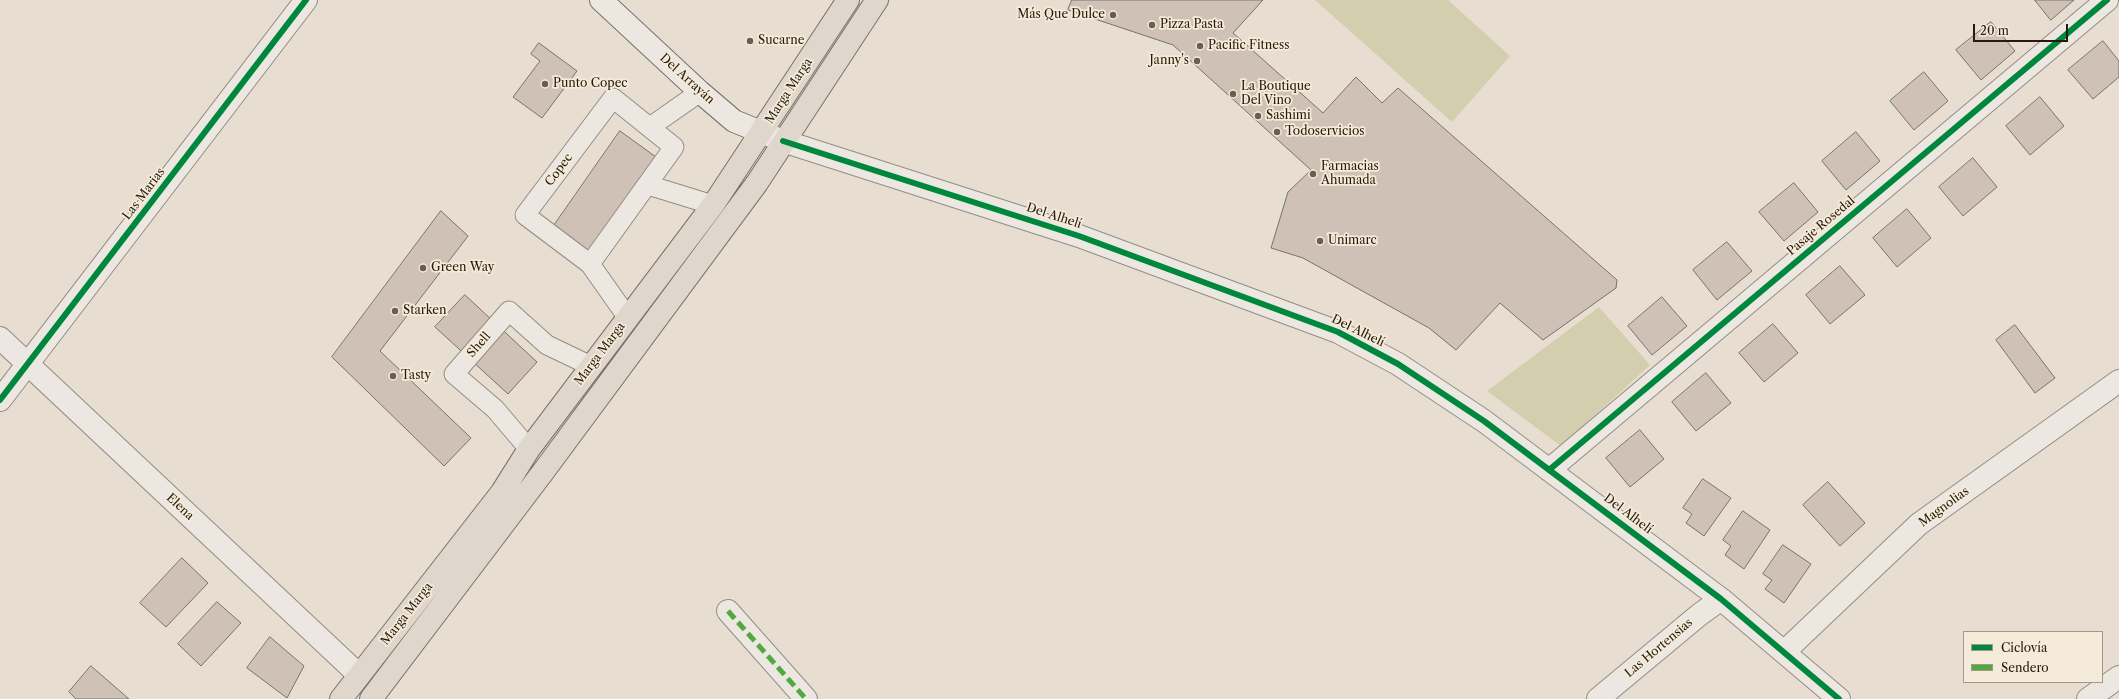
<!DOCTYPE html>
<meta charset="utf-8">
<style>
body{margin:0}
#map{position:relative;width:2119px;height:699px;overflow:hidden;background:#e7ded1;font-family:"Libre Caslon Text",serif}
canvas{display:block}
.legend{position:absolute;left:1963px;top:631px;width:140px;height:52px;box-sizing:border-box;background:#f5ebdb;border:1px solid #a39887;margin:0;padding:5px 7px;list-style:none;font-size:12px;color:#271b09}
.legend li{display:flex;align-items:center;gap:8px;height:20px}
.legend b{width:20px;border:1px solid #a39887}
.scale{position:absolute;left:1973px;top:24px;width:95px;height:18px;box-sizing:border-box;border:2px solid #271b09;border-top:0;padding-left:5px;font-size:12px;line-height:14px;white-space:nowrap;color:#271b09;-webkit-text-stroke:3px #f5ebdb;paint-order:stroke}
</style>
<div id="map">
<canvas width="2119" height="699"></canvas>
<ul class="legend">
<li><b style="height:5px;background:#00873e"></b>Ciclovía</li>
<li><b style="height:5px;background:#53a941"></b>Sendero</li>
</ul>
<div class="scale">20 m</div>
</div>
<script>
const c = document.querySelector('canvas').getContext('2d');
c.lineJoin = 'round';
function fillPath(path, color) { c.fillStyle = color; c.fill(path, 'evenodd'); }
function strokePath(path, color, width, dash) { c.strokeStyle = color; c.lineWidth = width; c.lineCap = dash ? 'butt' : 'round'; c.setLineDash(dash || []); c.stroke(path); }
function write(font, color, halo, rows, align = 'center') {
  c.font = font + ' "Libre Caslon Text",serif'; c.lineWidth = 3.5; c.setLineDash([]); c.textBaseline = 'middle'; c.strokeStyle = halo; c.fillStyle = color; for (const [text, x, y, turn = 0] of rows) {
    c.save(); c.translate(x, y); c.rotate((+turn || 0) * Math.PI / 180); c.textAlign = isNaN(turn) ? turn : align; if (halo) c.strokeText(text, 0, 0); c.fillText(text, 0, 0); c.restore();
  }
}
fillPath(new Path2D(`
 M1315,0H1448L1510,56L1452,122Z
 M1599,307L1650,365L1561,446L1487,391Z`), '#d2ceae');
const building = new Path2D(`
 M1072,0H1263L1233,33L1323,113L1356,77L1382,103L1398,88L1617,280L1616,288L1543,340L1500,303L1456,350L1429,328L1303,258L1271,248L1288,192L1311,170L1173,45L1068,10Z
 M2035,0H2074L2051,20Z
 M1991,22L2015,51L1981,80L1956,50Z
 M2103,41L2119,61V77L2093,99L2068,70Z
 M539,43L577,71L542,118L513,97L540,61L531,54Z
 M1924,72L1948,101L1914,130L1890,101Z
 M2040,97L2064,126L2030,155L2006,126Z
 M620,131L656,157L582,262L546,237Z
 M1856,132L1880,161L1846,190L1822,161Z
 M1973,158L1997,187L1963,216L1939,187Z
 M1794,183L1818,212L1784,241L1759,212Z
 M1907,209L1931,238L1897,267L1873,238Z
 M441,211L468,236L380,351L471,438L444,466L332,357Z
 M1727,242L1752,271L1717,300L1693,270Z
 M1840,266L1865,295L1830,324L1806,295Z
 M465,295L537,362L508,394L435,327Z
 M1662,297L1687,326L1652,355L1628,326Z
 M1773,324L1798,353L1764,382L1739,353Z
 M2015,325L2055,378L2035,393L1996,340Z
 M1706,373L1731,403L1696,431L1672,402Z
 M1640,430L1664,459L1630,487L1606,458Z
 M1703,479L1731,498L1704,536L1686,523L1692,514L1683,508Z
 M1828,482L1865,523L1840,546L1803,505Z
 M1743,511L1770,530L1744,569L1725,555L1731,546L1723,540Z
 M1783,545L1811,564L1784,603L1765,589L1772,580L1763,574Z
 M182,558L208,583L166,627L140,603Z
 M217,602L241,623L201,666L178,644Z
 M270,637L304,666L287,698L247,668Z
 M91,666L129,699H76L69,692Z`);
fillPath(building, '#d0c1b7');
strokePath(building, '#787268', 1);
const service = new Path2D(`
 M650,127L700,92
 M648,185L713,205
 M590,264L525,215L613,98L674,147L590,264L628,318
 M529,449L495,409L454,374L509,311L547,345L591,366`);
const minor = new Path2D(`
 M783,141L1079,236L1338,332L1398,364L1484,421L1721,599L1839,699
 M0,338L359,675
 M0,400L306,0
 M1549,470L2107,0
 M728,611L806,699
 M1784,652L1919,524L2119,381
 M1598,699L1699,615L1721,599
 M2088,699L2119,677`);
const secondary = new Path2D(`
 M601,0L700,92L734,121L783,141`);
const primary = new Path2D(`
 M341,699L502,492L529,449L713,205L848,0
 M371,699L543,472L757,183L877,0`);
strokePath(service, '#938d83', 21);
strokePath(minor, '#938d83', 24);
strokePath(secondary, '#787268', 24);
strokePath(primary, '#787268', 24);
strokePath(service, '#ece7e0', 19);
strokePath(minor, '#ece7e0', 22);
strokePath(secondary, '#ece7e0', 22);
strokePath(primary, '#dfd7cb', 22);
strokePath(new Path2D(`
 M728,611L806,699`), '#53a941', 5, [10, 5]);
strokePath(new Path2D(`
 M783,141L1079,236L1338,332L1398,364L1484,421L1721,599L1839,699
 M0,400L306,0
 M1549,470L2107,0`), '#00873e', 6);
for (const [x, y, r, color] of [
 [1113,15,4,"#6a5f4f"],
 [1152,25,4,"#6a5f4f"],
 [750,41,4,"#6a5f4f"],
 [1200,46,4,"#6a5f4f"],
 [1197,61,4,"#6a5f4f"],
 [545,84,4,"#6a5f4f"],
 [1233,94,4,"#6a5f4f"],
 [1258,116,4,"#6a5f4f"],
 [1277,132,4,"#6a5f4f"],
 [1313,174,4,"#6a5f4f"],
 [1320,241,4,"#6a5f4f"],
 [423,268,4,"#6a5f4f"],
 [395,311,4,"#6a5f4f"],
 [393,376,4,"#6a5f4f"]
]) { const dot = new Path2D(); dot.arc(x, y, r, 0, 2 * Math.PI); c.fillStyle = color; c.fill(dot); strokePath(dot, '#f5ebdb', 1.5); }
write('12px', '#271b09', '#f5ebdb', [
 ["Más Que Dulce",1105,15,"right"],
 ["Pizza Pasta",1160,25],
 ["Sucarne",758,41],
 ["Pacific Fitness",1208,46],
 ["Janny's",1189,61,"right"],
 ["Punto Copec",553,84],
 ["La Boutique",1241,87],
 ["Del Vino",1241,101],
 ["Sashimi",1266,116],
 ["Todoservicios",1285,132],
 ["Farmacias",1321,167],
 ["Ahumada",1321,181],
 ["Unimarc",1328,241],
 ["Green Way",431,268],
 ["Starken",403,311],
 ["Tasty",401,376]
], 'left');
write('12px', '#271b09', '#f5ebdb', [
 ["Del Arrayán",687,79,42],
 ["Marga Marga",789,91,-57],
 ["Copec",559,170,-53],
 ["Las Marias",144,194,-53],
 ["Del Alhelí",1054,216,18],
 ["Pasaje Rosedal",1821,226,-40],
 ["Del Alhelí",1358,331,26],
 ["Shell",479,345,-49],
 ["Marga Marga",600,354,-53],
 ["Elena",180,507,43],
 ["Magnolias",1944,507,-36],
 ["Del Alhelí",1628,514,37],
 ["Marga Marga",407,614,-52],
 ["Las Hortensias",1659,648,-40]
]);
</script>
